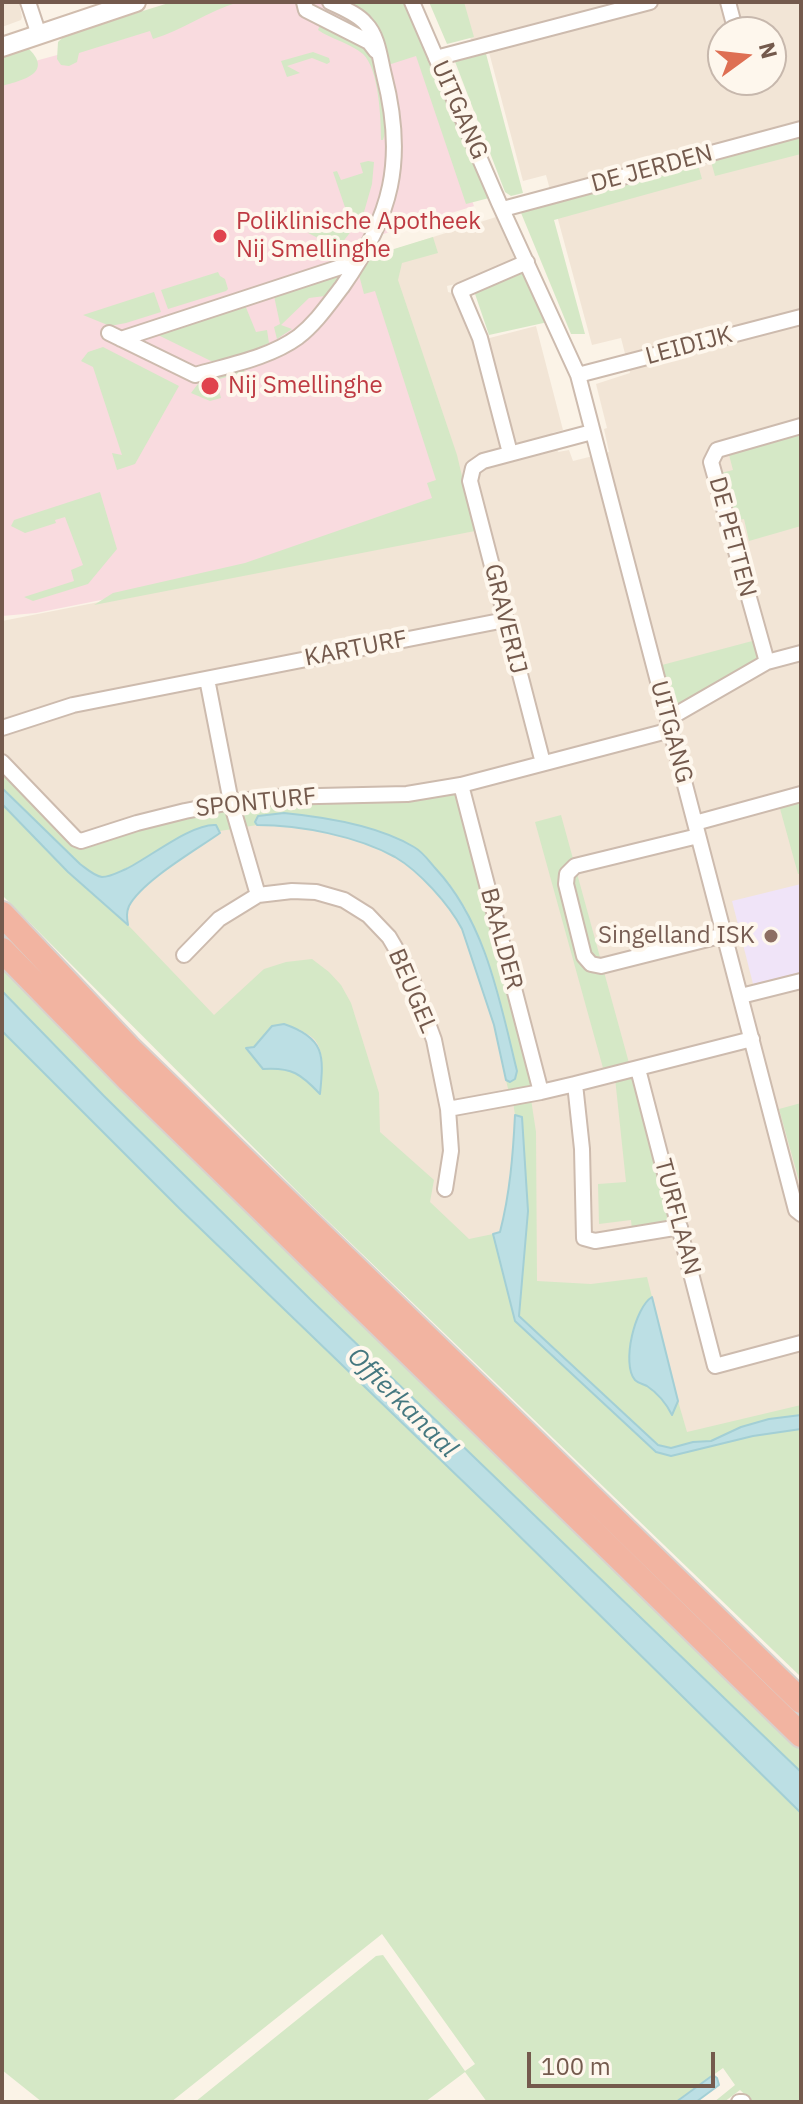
<!DOCTYPE html>
<style>
body{margin:0}
#map{position:relative;width:803px;height:2104px;overflow:hidden;background:#fbf3e7;font-family:"IBM Plex Sans",sans-serif}
canvas{display:block}
.frame{position:absolute;inset:0;border:4px solid #745a4d;pointer-events:none}
.north{position:absolute;left:707px;top:16px;width:80px;height:80px;box-sizing:border-box;background:#fef7ed;border:2px solid #c7b8ad;border-radius:50%;rotate:75deg;font-size:22px;font-weight:700;line-height:32px;text-align:center;color:#745a4d}
.north::after{content:'';display:block;margin:auto;width:28px;height:36px;background:#de6f53;clip-path:polygon(50% 0,100% 100%,50% 72%,0 100%)}
.scale{position:absolute;left:527px;top:2052px;width:188px;height:36px;box-sizing:border-box;border:4px solid #745a4d;border-top:0;padding-left:10px;font-size:24px;line-height:28px;white-space:nowrap;color:#745a4d;-webkit-text-stroke:6px #fef7ed;paint-order:stroke}
</style>
<div id="map">
<canvas width="803" height="2104"></canvas>
<div class="frame"></div>
<div class="north">N</div>
<div class="scale">100 m</div>
</div>
<script>
const c = document.querySelector('canvas').getContext('2d');
c.lineJoin = 'round';
function fillPath(path, color) { c.fillStyle = color; c.fill(path, 'evenodd'); }
function strokePath(path, color, width, dash) { c.strokeStyle = color; c.lineWidth = width; c.lineCap = dash ? 'butt' : 'round'; c.setLineDash(dash || []); c.stroke(path); }
function write(font, color, halo, rows, align = 'center') {
  c.font = font + ' "IBM Plex Sans",sans-serif'; c.lineWidth = 8; c.setLineDash([]); c.textBaseline = 'middle'; c.strokeStyle = halo; c.fillStyle = color; for (const [text, x, y, turn = 0] of rows) {
    c.save(); c.translate(x, y); c.rotate((+turn || 0) * Math.PI / 180); c.textAlign = isNaN(turn) ? turn : align; if (halo) c.strokeText(text, 0, 0); c.fillText(text, 0, 0); c.restore();
  }
}
fillPath(new Path2D(`
 M2,2H34L20,7L22,17L21,20L2,27Z
 M461,2H801V1411L691,1437L96,921L126,892L101,865L2,775V621L222,578L386,252L496,217L514,257L511,264L480,278L447,286L448,292L459,295L478,341L536,326L563,430L552,433L558,452L569,450L573,461L609,452L604,429L607,428L596,384L630,373L621,338L592,345L546,175L523,181L485,37L471,40ZM723,32H771V80H723Z`), '#f2e5d6');
fillPath(new Path2D(`
 M801,884V972L753,984L732,901Z`), '#f0e4f8');
fillPath(new Path2D(`
 M202,2H398L423,58L474,206L380,235V240L453,492L221,576L36,613L2,616V70L83,48Z`), '#f9dbdf');
fillPath(new Path2D(`
 M172,2H239C208,11 183,30 153,39L150,31L79,53L77,62L69,66L61,65L57,59L58,42L65,35Z
 M344,2H405L489,198L466,204L416,56L388,65L372,17Z
 M429,2H464L474,37L447,44Z
 M320,25C334,32 353,38 365,49C378,61 391,125 383,140H381C381,119 379,69 363,54C350,43 331,39 318,30Z
 M27,47C55,73 23,80 2,86V55Z
 M485,50L523,193L511,196L505,192L454,59Z
 M313,52L329,58L330,62L327,64L312,58L287,66L300,73L287,77L281,61Z
 M801,135V154L715,176L710,158Z
 M368,161L374,162L372,184L362,219L360,218L357,223L349,219L333,172L337,171L341,180L363,173L360,163Z
 M697,161L702,179L554,220L585,334H571L519,208Z
 M344,222L356,225L338,248L308,233Z
 M433,237L438,253L402,263L398,280L457,455L475,531L94,605L113,593L245,563L432,498L427,483L436,480L375,291L364,294L359,275L368,257Z
 M524,270L548,322L489,335L474,291Z
 M218,272L220,276L225,279L228,289L226,291L168,309L161,290Z
 M342,272L325,296L309,298L281,325L292,329L277,339L274,327L280,324L274,296Z
 M154,292L161,312L126,323L110,326L83,315Z
 M245,305L256,332L267,330L269,343L247,353L215,363L158,335Z
 M103,347L179,386L135,464L117,470L112,453L122,455L93,367L81,361L88,352Z
 M245,368L244,372L216,380L221,398L210,401L191,393L201,380Z
 M801,430V526L749,541L744,519L734,521L721,473L733,470L728,451Z
 M100,492L117,549L88,584L33,601L24,597L74,581L71,570L83,565L65,517L55,520L56,523L25,533L11,526L14,520Z
 M756,640L761,659L674,710L662,665Z
 M2,770L86,845L94,846L138,831L223,808L274,804L387,802L434,796L451,790L456,795L535,1082L532,1089L509,1093L506,1080L517,1071L503,1013L487,961L466,909L449,883L400,840L347,823L313,816L284,813L258,816L255,822L257,825L220,831L216,825L165,846L133,865L112,875L104,877L94,875L80,864L2,788Z
 M801,799V873L798,874L779,805Z
 M2,804L68,872L128,925L214,1015L264,969L286,962L312,959L329,972L341,985L351,1003L379,1093L380,1132L434,1180L430,1202L469,1239L493,1234L513,1311L519,1315L528,1211L522,1117L515,1115L513,1102L531,1099L536,1132L537,1281L591,1284L647,1277L652,1297C635,1307 621,1363 635,1380C636,1380 645,1385 646,1386C658,1393 666,1402 672,1414L678,1401L687,1432L801,1405V1677L307,1201L2,895ZM299,1029C303,1032 312,1036 315,1040C326,1054 321,1078 320,1093L297,1073L280,1068L247,1048L254,1047Z
 M561,815L629,1063L603,1068L535,822Z
 M2,964L801,1750V1772C533,1513 261,1259 2,991Z
 M2,1031L179,1208L500,1517L801,1813V2102H753L740,2090L724,2102H714L735,2085L723,2068L676,2102H487L465,2072L425,2102H195L376,1956L383,1955L465,2071L475,2064L382,1934L171,2102H42L2,2070Z
 M634,1073L675,1223L632,1230L631,1220L599,1224L598,1184L626,1182L615,1078Z
 M801,1103V1188L779,1109Z`), '#d5e8c6');
const water = new Path2D(`
 M2,788L80,864C87,869 94,876 102,877C110,877 119,872 126,869C149,858 192,823 216,825L220,833C196,850 142,881 129,906C126,913 127,918 128,925L68,872L2,804Z
 M284,813C325,817 379,826 414,847C423,852 429,861 436,869C486,923 500,1002 517,1071L515,1079L510,1082L506,1080L494,1025L462,929C449,904 419,871 395,857C357,836 300,825 257,825L255,822L258,816Z
 M2,991L104,1096L311,1300L801,1772V1813L500,1517L179,1208L2,1031Z
 M284,1024C325,1038 324,1055 320,1094C301,1074 292,1067 263,1069L246,1048L254,1047L272,1026Z
 M515,1115L522,1117L528,1211L519,1316L658,1445L671,1448L693,1442L711,1441L741,1427L769,1419L801,1415V1429L753,1436L671,1456L656,1452L515,1321L493,1234L500,1232C510,1193 513,1155 515,1115Z
 M652,1297L678,1401L672,1415C666,1403 659,1394 647,1386C643,1384 638,1383 635,1380C621,1364 635,1307 652,1297Z
 M713,2075L717,2078L719,2085L696,2102H676Z`);
fillPath(water, '#bcdfe4');
strokePath(water, '#a3cfd5', 2);
const street = new Path2D(`
 M28,2L39,35
 M304,2L306,10L369,42L376,51
 M412,2L499,203L578,375L796,1210L801,1214
 M728,2L736,32
 M436,58L650,2
 M503,209L801,129
 M109,333L195,375C229,365 269,358 298,337C316,323 328,305 342,287C392,216 406,160 384,75C380,59 378,36 366,24C358,14 342,8 330,2
 M121,339L359,261
 M578,375L801,317
 M510,453L480,338L460,291L527,262
 M767,662L711,462L717,450L801,426
 M207,679L231,802L258,895
 M668,719L767,662L801,653
 M2,728L73,705L505,620
 M2,762L76,839L81,841L137,823L185,811L231,802L275,797L407,794L461,785L671,730
 M543,763L470,481L473,468L483,461L592,432
 M461,785L541,1092
 M695,823L801,794
 M698,836L575,866L567,874L566,884L584,956L591,964L601,966L724,935
 M184,955L219,919L258,895L292,891L316,892L344,900L368,915L389,937L409,971L434,1040L448,1109L451,1151L445,1189
 M741,996L801,981
 M638,1069L715,1366L801,1343
 M575,1084L752,1039
 M448,1109L541,1092L575,1084L582,1149L584,1238L595,1241L680,1227
 M739,2102H743`);
const secondary = new Path2D(`
 M2,47L136,2`);
const highway = new Path2D(`
 M2,914L128,1047L801,1701
 M2,950L129,1080L801,1735`);
strokePath(street, '#cdbbae', 18);
strokePath(secondary, '#d1bdae', 22);
strokePath(highway, '#d8d1cd', 28);
strokePath(street, '#fff', 14);
strokePath(secondary, '#fff', 18);
strokePath(highway, '#f2b4a1', 24);
for (const [x, y, r, color] of [
 [220,236,8,"#e0444e"],
 [210,386,10,"#e0444e"],
 [771,936,8,"#8d6e63"]
]) { const dot = new Path2D(); dot.arc(x, y, r, 0, 2 * Math.PI); c.fillStyle = color; c.fill(dot); strokePath(dot, '#fef7ed', 3); }
write('24px', '#745a4d', '#fef7ed', [
 ["UITGANG",459,110,66],
 ["DE JERDEN",652,169,-15],
 ["LEIDIJK",689,346,-15],
 ["DE PETTEN",732,537,75],
 ["GRAVERIJ",505,619,76],
 ["KARTURF",356,649,-11],
 ["UITGANG",671,732,75],
 ["SPONTURF",256,803,-6],
 ["BAALDER",501,939,75],
 ["BEUGEL",412,991,67],
 ["TURFLAAN",677,1217,75]
]);
write('24px', '#be3a42', '#fef7ed', [
 ["Poliklinische Apotheek",236,222],
 ["Nij Smellinghe",236,250],
 ["Nij Smellinghe",228,386]
], 'left');
write('24px', '#785e54', '#fef7ed', [
 ["Singelland ISK",755,936]
], 'right');
write('italic 26px', '#44777f', '#fef7ed', [
 ["Offierkanaal",402,1403,45]
]);
</script>
